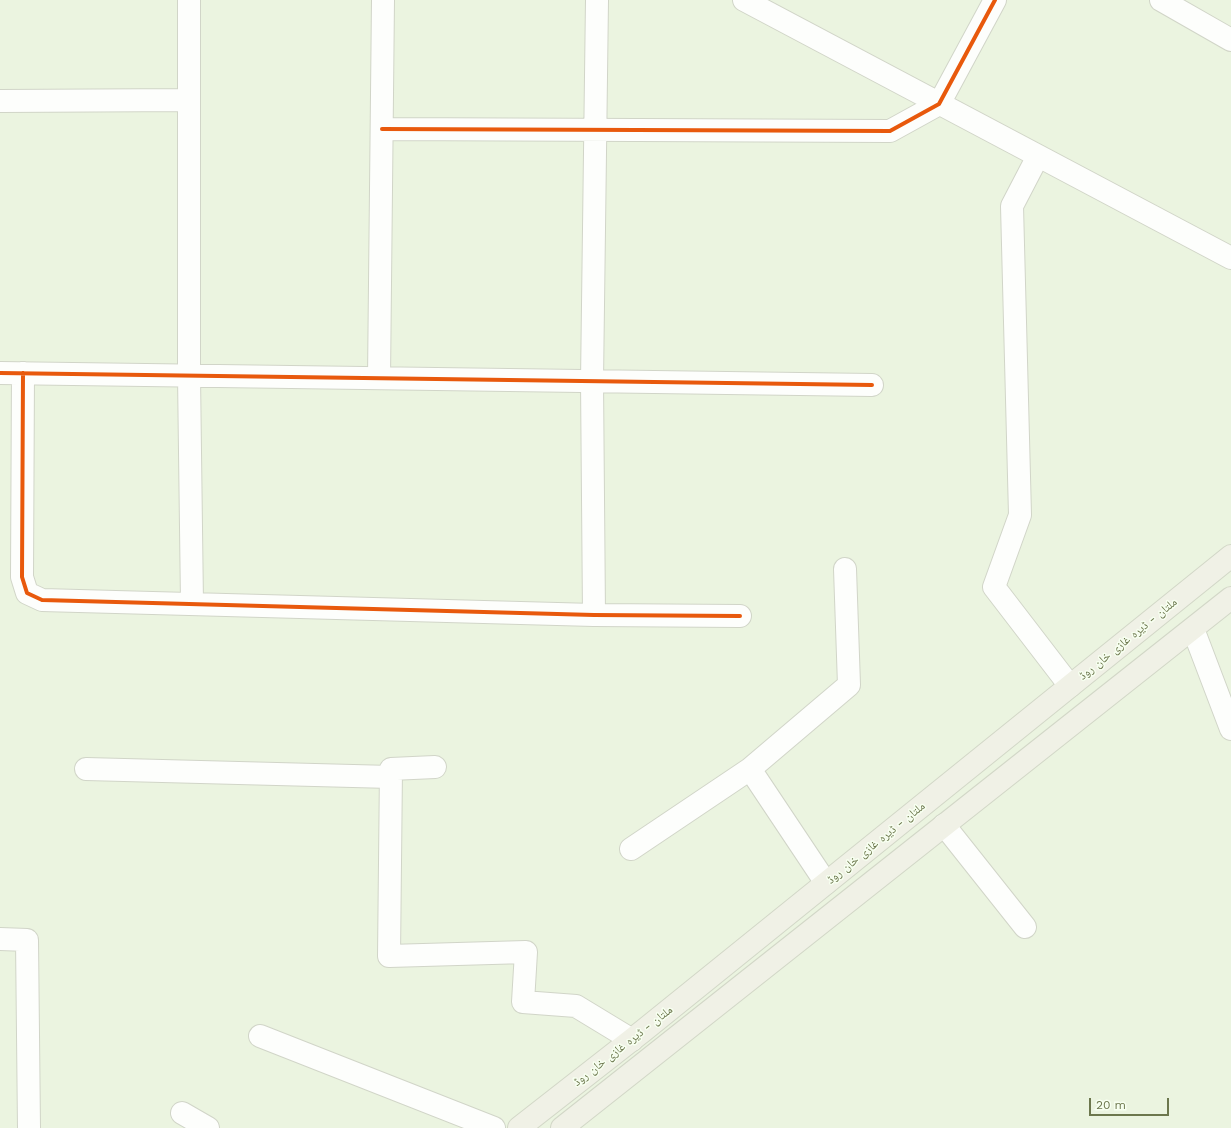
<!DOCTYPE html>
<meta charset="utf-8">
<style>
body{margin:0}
#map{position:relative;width:1231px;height:1128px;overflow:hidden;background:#f3f8ed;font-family:"Work Sans",sans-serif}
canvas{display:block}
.scale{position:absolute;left:1089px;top:1098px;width:80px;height:18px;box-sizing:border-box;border:2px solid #6c774d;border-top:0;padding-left:5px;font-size:12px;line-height:14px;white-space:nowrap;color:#6c774d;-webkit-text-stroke:3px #f7fff0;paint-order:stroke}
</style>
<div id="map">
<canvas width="1231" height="1128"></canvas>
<div class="scale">20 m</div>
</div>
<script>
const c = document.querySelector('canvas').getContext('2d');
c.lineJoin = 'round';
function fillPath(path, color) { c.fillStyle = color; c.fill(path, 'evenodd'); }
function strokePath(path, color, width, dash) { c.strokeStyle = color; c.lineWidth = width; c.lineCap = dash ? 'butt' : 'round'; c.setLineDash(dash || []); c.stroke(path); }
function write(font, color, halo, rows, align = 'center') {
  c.font = font + ' "Work Sans","Noto Naskh Arabic",sans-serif'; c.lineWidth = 3; c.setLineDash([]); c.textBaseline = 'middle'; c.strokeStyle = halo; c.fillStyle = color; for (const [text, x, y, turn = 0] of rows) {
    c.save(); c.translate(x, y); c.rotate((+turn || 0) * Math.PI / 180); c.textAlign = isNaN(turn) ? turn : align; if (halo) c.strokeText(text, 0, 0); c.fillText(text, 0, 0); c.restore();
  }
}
fillPath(new Path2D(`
 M0,0H1231V1128H0Z`), '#ebf4e0');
const minor = new Path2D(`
 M189,0V376L192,603
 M744,0L1231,258
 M1161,0L1231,40
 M0,101L189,100
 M382,129L890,131L939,104L995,0
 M1038,156L1012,206L1020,515L994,587L1070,686
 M0,373L872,385
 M23,373L22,577L27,593L42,600L594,615L740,616
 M379,378L383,0
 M594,615L592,381L597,0
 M1193,629L1231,729
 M435,767L391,769L389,956L526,952L523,1002L576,1006L632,1040
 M86,769L391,777
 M750,769L826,883
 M944,825L1025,927
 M631,849L750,769L849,685L845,569
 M0,939L27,940L29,1128
 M260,1036L494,1128
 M182,1113L208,1128`);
const highway = new Path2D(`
 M519,1128L643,1031L1231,556
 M562,1128L1231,598`);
strokePath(minor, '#d1d5c8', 24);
strokePath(highway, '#d2d7c7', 24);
strokePath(minor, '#fdfefc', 22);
strokePath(highway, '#f0f1e6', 22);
strokePath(new Path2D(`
 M382,129L890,131L939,104L995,0
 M0,373L872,385
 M23,373L22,577L27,593L42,600L594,615L740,616`), '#e8590c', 4);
write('12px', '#6c774d', '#f7fff0', [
 ["ملتان - ڈیرہ غازی خان روڈ",1128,639,-39],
 ["ملتان - ڈیرہ غازی خان روڈ",876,843,-39],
 ["ملتان - ڈیرہ غازی خان روڈ",623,1046,-38]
]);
</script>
